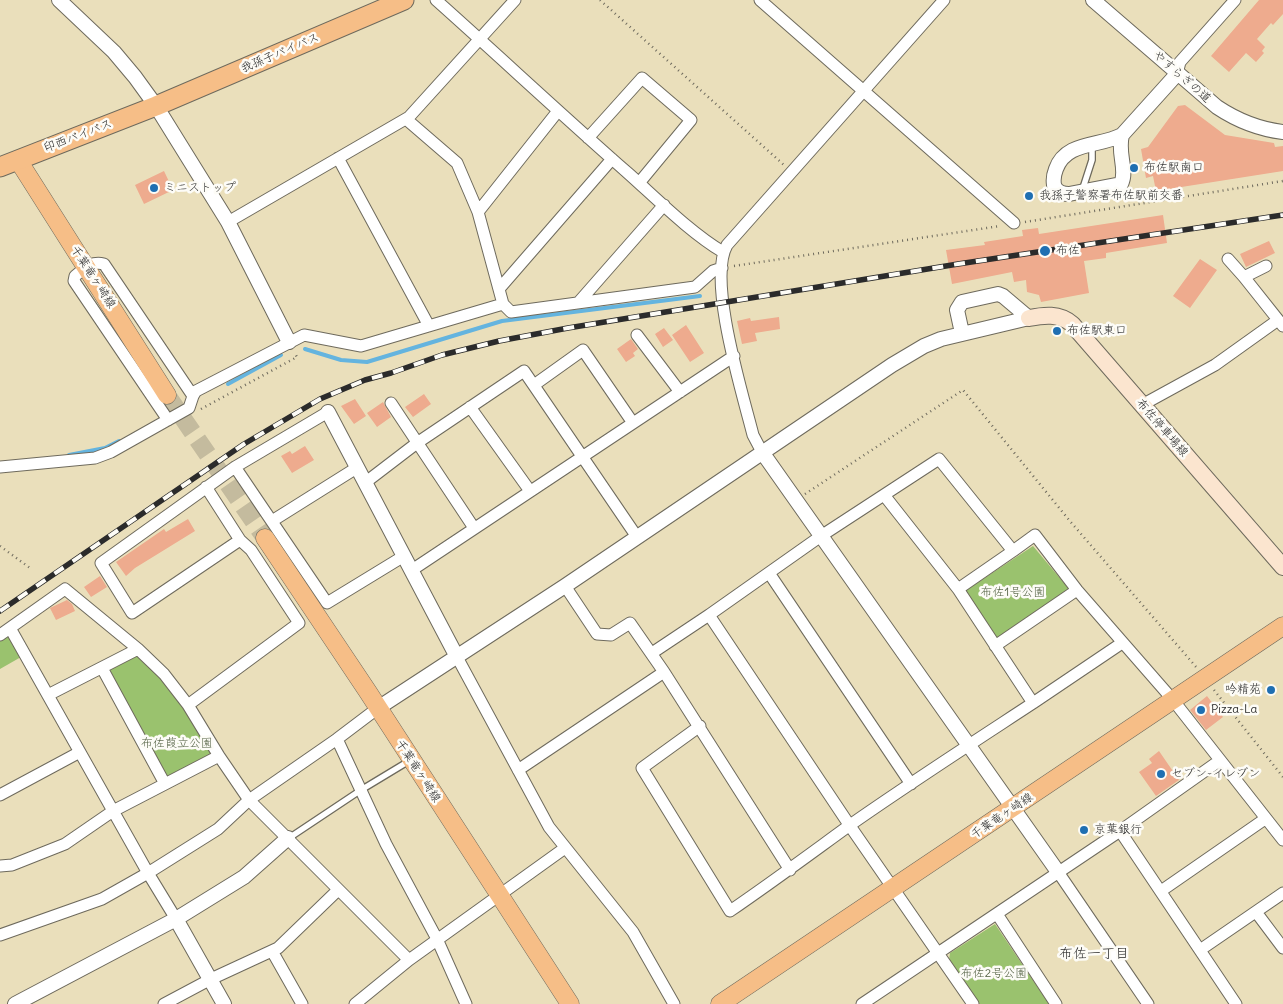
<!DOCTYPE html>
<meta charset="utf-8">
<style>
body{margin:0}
canvas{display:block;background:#eadfbb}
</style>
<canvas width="1283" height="1004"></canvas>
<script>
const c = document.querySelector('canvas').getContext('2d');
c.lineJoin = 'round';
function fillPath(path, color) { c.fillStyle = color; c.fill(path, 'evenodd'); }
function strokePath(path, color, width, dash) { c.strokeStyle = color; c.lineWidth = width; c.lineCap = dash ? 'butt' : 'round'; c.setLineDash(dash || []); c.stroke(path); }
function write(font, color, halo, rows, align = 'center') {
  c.font = font + ' Delius,"Klee One",sans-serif'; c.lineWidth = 5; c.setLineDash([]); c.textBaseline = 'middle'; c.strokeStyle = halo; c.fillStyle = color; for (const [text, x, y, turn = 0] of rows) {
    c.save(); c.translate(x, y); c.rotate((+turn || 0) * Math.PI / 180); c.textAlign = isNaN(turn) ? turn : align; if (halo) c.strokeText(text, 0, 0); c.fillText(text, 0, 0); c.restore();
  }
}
fillPath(new Path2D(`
 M1033,546L1069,589L996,639L965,591Z
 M10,633L21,657L0,669V637Z
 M138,649L164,674L219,756L165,784L102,668Z
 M995,924L1049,1004H979L949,960L950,953Z`), '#9ac26e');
strokePath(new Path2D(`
 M305,349L341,360L367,362L502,321L700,296
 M228,384L281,355
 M69,455L105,448L119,441`), '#64b4df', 4);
fillPath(new Path2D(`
 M1259,0H1283V14L1273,25L1271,23L1257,39L1265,47L1262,51L1264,53L1256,62L1246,53L1229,72L1211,56Z
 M1185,105L1225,135L1274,143L1275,147L1283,146V171L1156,191L1153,176L1146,178L1141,149L1148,147L1178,106Z
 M164,171L173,190L144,204L135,185Z
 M1163,215L1167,243L1106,253V258L1084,261L1089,293L1041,302L1039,295L1027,292L1026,280L1014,282L1012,272L952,284L946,250L985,245L984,242L1023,236L1022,230L1038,228L1039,234Z
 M1269,241L1275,253L1246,267L1240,254Z
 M1200,259L1217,270L1190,308L1173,296Z
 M779,317L780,329L755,333L757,341L742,344L737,321L750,318L751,321Z
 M686,325L704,353L690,362L672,335Z
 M664,328L673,340L663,347L655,334Z
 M631,339L638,349L633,353L635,356L626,362L617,349Z
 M424,394L431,404L413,417L405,407Z
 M355,399L366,416L354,424L341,406Z
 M383,402L391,417L377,427L367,413Z
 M305,446L314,460L292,473L281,456L290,451L292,454Z
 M188,519L195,531L135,568L126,576L116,562L164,529L166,532Z
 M100,576L107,587L91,597L84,587Z
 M67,600L72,604L75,611L56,620L50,608Z
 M1207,696L1223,717L1206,730L1190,710Z
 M1159,751L1179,780L1156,796L1139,772L1152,763L1149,759Z`), '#eeab8e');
strokePath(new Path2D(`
 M167,395L265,538`), '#c4bb9e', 18, [18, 9]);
const service = new Path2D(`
 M1082,191L1092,160V145
 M289,838L361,790L409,761`);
const minor = new Path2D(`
 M436,0C501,58 564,117 629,174C658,200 691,233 723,252
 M760,0L1014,223
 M1177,74L1180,62L1235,0
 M406,119L457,163L478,212
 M588,138L642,78L691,120L639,183
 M338,158L429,326
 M228,222L409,117L515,0
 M1228,259L1244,277L1266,266
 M1244,277L1283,326
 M499,289L612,159
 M578,303L664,205
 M503,304L478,212L558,111
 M637,335L680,392
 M534,385L583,350L633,423
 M391,403L474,528
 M1142,405L1215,365L1278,320
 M470,407L530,491
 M168,420L74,281L75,276C85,268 91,261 104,264L193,396
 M762,452L753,435C743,395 707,280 727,245L944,0
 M0,467L95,458L111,452L189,408L193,396L196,391L304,335L361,346L503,304L511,312L695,287L713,271L722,268
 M235,467L327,603L404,556
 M366,482L417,443L524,371L637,537
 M884,495L958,589
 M272,521L358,467
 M240,540L132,613L101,563L235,467L328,412
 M1013,551L958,589L1033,703L1122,643
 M412,570L734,356
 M769,573L911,784
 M10,628L148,873L176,919
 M0,635L65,589L138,649L164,674L188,705L219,756L249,800L409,960L565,848
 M995,646L1077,590
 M652,653L709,615
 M457,657L549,827L633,932L674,1004
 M102,668L165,784
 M664,672L790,870
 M48,695L138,649
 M188,705L299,623L251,550L240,540L206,487
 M700,726L642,768L730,911C771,883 810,854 850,825C910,783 972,743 1033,703
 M337,739L386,844L437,939L466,1004
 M518,770L664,672L630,623L611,635L597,634L565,586
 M0,795L80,752
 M1120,831L1236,1004
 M0,866L12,865L65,844L113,811L219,756
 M1058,872L1148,1004
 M1161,891L1265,819
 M1256,912L1283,948
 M997,914L1056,1004
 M0,935L102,899L148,873L218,829L249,800L337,739L378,708
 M1200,950L1283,893
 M272,951L302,1004
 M164,1004L211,979L278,948L338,890
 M355,1004L409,960
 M862,1004L1120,831L1219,761
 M973,1004L850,826L709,615L821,536L939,459L1013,551L1035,535L1077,590L1173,700L1283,840`);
const tertiary = new Path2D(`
 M59,0L114,52L135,77L156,106L228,222L289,342
 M1093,0L1217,107C1238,121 1258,129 1283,132
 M1122,135C1117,154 1128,170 1121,184L1069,194C1062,194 1056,192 1054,185C1053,179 1054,174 1056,169C1066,141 1099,147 1122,135L1177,74
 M962,333L957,310L962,302L998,294L1003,296L1029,318
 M328,412L457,657
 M762,452L1058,872
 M378,708L565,586L892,365L924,346L941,339L1029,318
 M176,919L224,1004
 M15,1004L176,919L244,877L288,838`);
const secondary = new Path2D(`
 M1029,318C1044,315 1059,313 1072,324L1283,567`);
const primary = new Path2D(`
 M18,160L167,395
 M265,538L368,692L570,1004
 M720,1004L1283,626`);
const trunk = new Path2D(`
 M0,167L156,106L404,0`);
strokePath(service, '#6e6a5d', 8);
strokePath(minor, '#6e6a5d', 13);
strokePath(tertiary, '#6e6a5d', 16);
strokePath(secondary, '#6e6a5d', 18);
strokePath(primary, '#6e6a5d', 19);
strokePath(trunk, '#6e6a5d', 21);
strokePath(new Path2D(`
 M600,0L784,165
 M1025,222L1283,181
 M734,266L1000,226
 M201,409L297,357L294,352
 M805,494L963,390L1069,520L1197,668
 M0,546L30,568
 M1214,690L1283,777`), '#6e6a5d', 2.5, [1, 4]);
strokePath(service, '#fff', 5.5);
strokePath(minor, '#fff', 11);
strokePath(tertiary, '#fff', 14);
strokePath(secondary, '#fbe5cf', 16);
strokePath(primary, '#f6be87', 18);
strokePath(trunk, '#f6be87', 19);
const rail = new Path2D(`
 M0,611L244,444L320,399L365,380L391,373L442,355L499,341L568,328L958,264L1283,215`);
strokePath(rail, '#2b2b2b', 5.5);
strokePath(rail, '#fdfcf7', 4, [11]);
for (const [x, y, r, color] of [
 [1134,168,5,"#1f6fb2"],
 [154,188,5,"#1f6fb2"],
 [1029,196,5,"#1f6fb2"],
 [1045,251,6,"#1f6fb2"],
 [1057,331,5,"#1f6fb2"],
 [1271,690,5,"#1f6fb2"],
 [1201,710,5,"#1f6fb2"],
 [1161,774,5,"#1f6fb2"],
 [1084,830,5,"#1f6fb2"]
]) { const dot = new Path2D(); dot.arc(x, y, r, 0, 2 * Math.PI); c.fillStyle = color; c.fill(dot); strokePath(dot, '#fdfcf7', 2); }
write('12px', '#2b2b2b', '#fdfcf7', [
 ["我孫子バイパス",280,53,-23],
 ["やすらぎの道",1182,77,41],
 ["印西バイパス",78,136,-21],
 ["千葉竜ヶ崎線",93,277,57],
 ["布佐停車場線",1162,428,49],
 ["千葉竜ヶ崎線",418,771,57],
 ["千葉竜ヶ崎線",1002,816,-34]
]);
write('12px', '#2b2b2b', '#fdfcf7', [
 ["布佐駅南口",1144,168],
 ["ミニストップ",164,188],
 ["我孫子警察署布佐駅前交番",1039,196],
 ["布佐",1056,251],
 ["布佐駅東口",1067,331],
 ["吟精苑",1261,690,"right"],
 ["Pizza-La",1211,710],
 ["セブン-イレブン",1171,774],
 ["京葉銀行",1094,830]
], 'left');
write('12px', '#526042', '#fdfcf7', [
 ["布佐1号公園",1013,593],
 ["布佐葭立公園",177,744],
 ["布佐2号公園",994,974]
]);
write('14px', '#2b2b2b', '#fdfcf7', [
 ["布佐一丁目",1094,954]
]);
</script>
